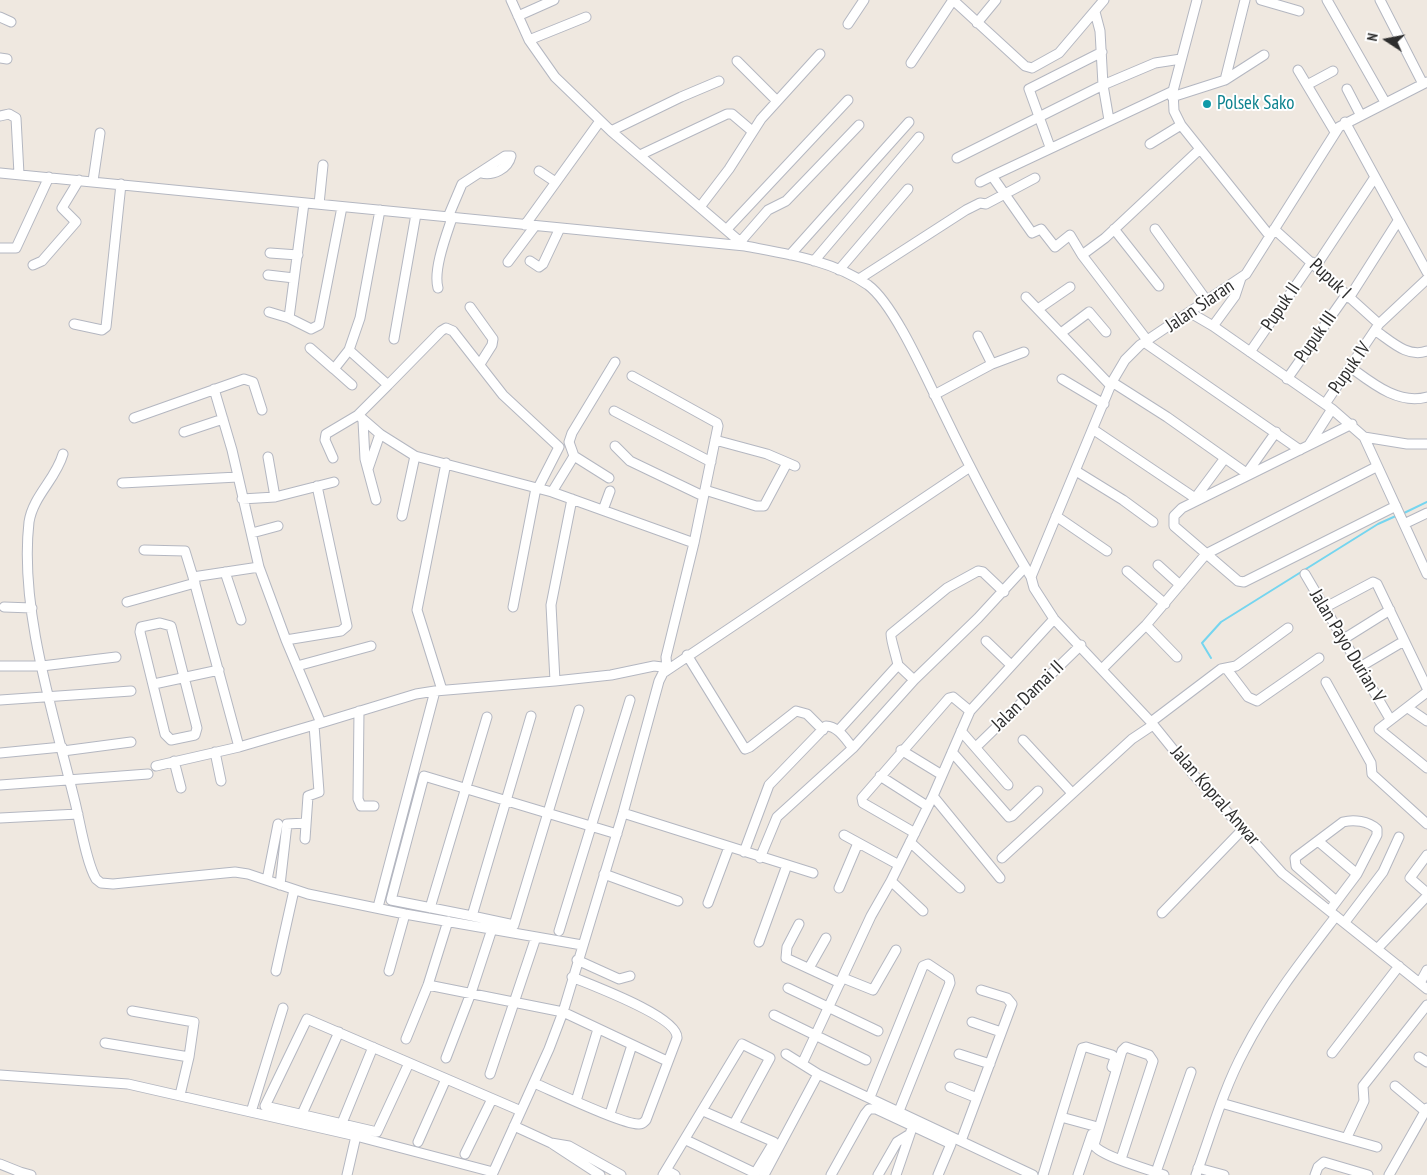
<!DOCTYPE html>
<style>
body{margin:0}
#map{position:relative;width:1427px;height:1175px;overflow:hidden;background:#efe8e0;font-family:"PT Sans Narrow",sans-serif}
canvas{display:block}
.north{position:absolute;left:1362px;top:15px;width:50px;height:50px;-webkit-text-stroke:4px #fff;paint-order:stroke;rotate:281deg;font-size:14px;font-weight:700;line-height:20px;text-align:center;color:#2e2e2e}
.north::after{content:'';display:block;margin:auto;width:18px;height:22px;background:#2e2e2e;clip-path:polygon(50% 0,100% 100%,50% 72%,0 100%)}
</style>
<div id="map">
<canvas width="1427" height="1175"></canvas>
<div class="north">N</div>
</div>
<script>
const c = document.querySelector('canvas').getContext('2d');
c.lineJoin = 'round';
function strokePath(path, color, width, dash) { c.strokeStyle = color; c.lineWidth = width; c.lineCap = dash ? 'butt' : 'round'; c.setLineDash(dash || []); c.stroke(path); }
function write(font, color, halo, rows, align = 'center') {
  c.font = font + ' "PT Sans Narrow",sans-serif'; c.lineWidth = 4; c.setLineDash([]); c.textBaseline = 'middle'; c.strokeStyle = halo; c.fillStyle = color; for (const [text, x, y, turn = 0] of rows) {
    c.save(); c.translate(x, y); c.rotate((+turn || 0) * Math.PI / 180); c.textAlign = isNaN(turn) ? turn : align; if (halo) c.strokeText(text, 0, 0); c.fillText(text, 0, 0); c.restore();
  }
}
strokePath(new Path2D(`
 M1402,514L1427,502
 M1211,658L1202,643L1221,622L1378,524L1398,515`), '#75d5ef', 2);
const minor = new Path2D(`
 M511,0L529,40L555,77L611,131L745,246
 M953,0L1025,66L1032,68L1059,53L1104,0
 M1197,0L1173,91L1174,111L1181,125L1269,235
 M1261,0L1299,11
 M1327,0L1385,102
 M1380,0L1423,84
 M1095,12L1100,31L1103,85L1109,120
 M518,16L554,0
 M0,17L11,22
 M977,23L996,0
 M848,24L864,0
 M529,40L586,17
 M0,58L7,59
 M737,61L777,101
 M911,63L953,0
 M1298,70L1335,132
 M1225,80L1264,55
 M1307,85L1333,71
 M1347,89L1360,114
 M1172,97L1225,80L1245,0
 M0,116L9,114L16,118L19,174
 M1345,122L1427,272
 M611,131L681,97L719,81
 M1150,144L1181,125
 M1050,147L1029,89L1102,52
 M640,155L727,114H732L752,131
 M957,158L1103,85L1155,63L1181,59
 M539,171L554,181
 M0,173L745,246C787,254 832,260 868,285C895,305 927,380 943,412C970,468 999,524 1031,577L1034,588L1054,619L1151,722L1193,774L1282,873L1427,989
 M93,181L100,133
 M980,182L992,176
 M319,204L323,165
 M700,207L729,169L761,119L820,54
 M380,210L360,318L349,350L388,385L441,331L446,328L453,331L503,395L559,447L538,488
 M448,217L462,184L505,156H511C508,169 493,176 481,173
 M525,225L600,121
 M727,229L848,100
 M1114,229L1159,286
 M1155,229L1207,301
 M1274,229L1379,324L1325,404
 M741,241L768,210L786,201L859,125
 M0,248H16L49,177
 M270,253L298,255
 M790,255L909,122
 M1082,255L1070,235L1055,247L1041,229L1032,233L992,176L1173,91
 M530,261L539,267L543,264L560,228
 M814,261L919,137
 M508,262L535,226
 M33,265L42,261L76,222L62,208L79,180
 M1316,266L1375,177
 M839,270L908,189
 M268,275L294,278
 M859,279L966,210L980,203L986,204L1035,178
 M438,288C433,270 446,236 452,218
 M1026,297L1111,386
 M1349,298L1398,221
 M470,307L493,339L492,345L480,364
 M1038,309L1070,287
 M269,312L289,318L311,329L319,325L342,207
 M1189,312L1213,326L1332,409L1364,437L1407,444H1427
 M289,318L304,203
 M74,324L102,330L106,327L121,184
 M1379,324L1427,279
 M1213,326L1235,296L1241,278
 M1376,331C1392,342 1408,358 1427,351
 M1061,333L1089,312L1106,332
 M978,336L992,364
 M394,339L416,214
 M1147,340L1082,255L1105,238L1200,149
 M1144,342L1300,450
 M310,348L334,369
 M349,350L334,369L352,385
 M1250,352L1312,262
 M1350,367C1372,383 1398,405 1427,397
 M632,376L717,423L718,426L694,543L666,657L667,669
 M1062,379L1104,404
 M1287,379L1346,295
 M1112,382L1167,417L1249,475
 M214,389L232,450L259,567L286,640L321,723L416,694L435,691L555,681L611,675L654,666L662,667L666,671
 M934,395L992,364L1024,352
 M614,411L711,462
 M358,415L388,385
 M134,418L244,379L253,382L262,410
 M363,421L365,459L376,500
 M1352,424L1182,508L1174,516V526L1238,581L1244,582L1396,506
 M1094,430L1198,500
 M184,432L223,419
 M1364,437L1427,574
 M715,440L767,454L795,466
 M1309,445L1332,409
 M615,446L630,461L703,496
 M63,454C56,479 33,496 29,522C19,609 54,716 75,802C80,822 86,862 96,879L101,883L113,884L235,872L248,874L308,894L405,914L582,945
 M574,456L569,442L572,433L615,362
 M268,457L275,497
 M333,458L325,440L326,434L358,415L380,434L415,456L552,492L694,543
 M368,469L380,434
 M1076,471L1123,500L1153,522
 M1247,473L1276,432
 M122,483L238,477
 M705,490L756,506H764L787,463
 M552,492L574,456L609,478
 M1196,497L1225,458
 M242,499L275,497L334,482
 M603,510L610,491
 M402,516L415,456
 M1056,516L1107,551
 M1404,524L1427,513
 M252,533L278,526
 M144,550L185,551L193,577
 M1158,565L1180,585
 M259,567L193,577L239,747L321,723
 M1127,571L1165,604
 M225,572L241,620
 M1305,574L1390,719
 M1031,577L1112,382L1125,360L1140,345L1246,274L1339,127L1427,82
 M127,602L195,583
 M4,607L32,608
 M513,607L536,488
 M1324,608L1373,582L1377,584L1427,688
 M160,623L171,626L197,728L195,735L171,740L165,734L140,632L141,627Z
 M1146,625L1177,657
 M286,640L341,631L347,626L317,486
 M1342,640L1390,610
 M986,641L1011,665
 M687,655L745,749L750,747L796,711L807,714L823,730
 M898,665L914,680
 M0,666H42L116,657
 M297,666L371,646
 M1360,667L1404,641
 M1226,668L1248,697L1257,701L1319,658
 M1102,669L1146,625L1206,554L1376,467
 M555,681L551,605L572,499
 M1326,682L1371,763L1372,774L1427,824
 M154,684L219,670
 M442,690L417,610L446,463
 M1427,692L1379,729L1427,768
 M0,700L131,691
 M1408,708L1427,721
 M359,711L358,799L361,806H374
 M531,716L472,916L514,925L579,710
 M1151,722L1221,669L1236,666L1288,628
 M838,731L898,665C897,659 890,637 891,634L947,588L978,571L983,572L1004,592
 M961,731L1008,785
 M1023,740L1072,793
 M976,747L1081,645
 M901,750L942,775
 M63,751L131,742
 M215,752L221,781
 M952,752L1009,817L1012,816L1038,791
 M0,753L62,747
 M174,761L181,788
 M156,766L239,747
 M880,776L927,806
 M0,785L148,774
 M933,796L1000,878
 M623,813L813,873
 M0,818L78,814
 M915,833L863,803L862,798L949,698L953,697L970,711
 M844,835L899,865
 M305,839L308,796L319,792L314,725
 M1318,841L1357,874
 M910,842L960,888
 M744,852L769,785L826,726C838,726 846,740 853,748
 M1427,855L1410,878L1427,893
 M760,858L777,817L853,748L914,680L978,618L1025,567
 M1002,858L1132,739L1153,725
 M604,874L678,901
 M267,880L278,824
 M891,881L923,911
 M280,885L287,824L306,823
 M839,888L858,843
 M708,903L729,847
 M378,907L435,691
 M430,908L487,717
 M1330,910L1357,874L1377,835V829C1368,821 1354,819 1343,822L1295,858L1296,866L1336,901
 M1162,913L1243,829
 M472,916L391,900L424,776L617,834
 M1345,922L1383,872L1399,837
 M799,924L787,947L786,958L840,983
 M559,931L630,700
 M759,942L787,865
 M1377,949L1427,896
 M577,960L619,979L630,976
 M809,968L826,938
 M276,971L294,890
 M389,971L405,914
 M843,978L873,990L896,950
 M1420,983L1427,970
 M428,985L563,1012L667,1061
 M788,988L878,1031
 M132,1011L194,1022L189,1057L180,1095
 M774,1015L866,1060
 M972,1022L1001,1032
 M406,1039L428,985L448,921
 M105,1043L189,1057
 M1332,1053L1399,966
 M786,1054L802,1064
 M959,1054L990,1064
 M1419,1057L1427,1062
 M446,1058L471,993L492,929
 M409,1063L377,1132L265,1106L307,1019L521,1111
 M490,1074L536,937
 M0,1075L128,1084L356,1136L493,1172
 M534,1083C553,1091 624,1125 639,1124C643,1124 643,1123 646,1120L677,1038C679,1017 591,985 572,977
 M1395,1086L1425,1111
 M950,1087L977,1098
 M870,1097L923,966L928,964L949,978L950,983L899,1111
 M576,1101L598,1029
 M1221,1103L1377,1147
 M703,1111L774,1142L754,1175
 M251,1112L283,1008
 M302,1114L339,1032
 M610,1114L632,1045
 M1061,1117L1094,1126
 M342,1123L373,1047
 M514,1126L551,1143L600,1175
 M1347,1137L1364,1101L1363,1086L1427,1005
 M686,1140L755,1173
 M961,1141L1012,1004L1007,998L981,990
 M418,1142L446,1079
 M551,1143L569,1146L621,1175
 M465,1154L492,1099
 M1121,1159L1153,1061L1149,1055L1126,1047L1122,1051L1094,1145C1100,1156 1150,1170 1164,1175
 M0,1164L20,1172L19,1175
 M1198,1168L1224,1175
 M666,1170L675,1175
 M20,1172L31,1175
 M347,1175L356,1136
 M492,1175L549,1049L563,1012L623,813L659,681L663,673L970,467
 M663,1175L742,1044L770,1058L734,1124
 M764,1175L818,1074
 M831,1175L865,1114L869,1109H876L951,1144L938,1175
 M878,1175L897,1142L910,1134
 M896,1175L911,1131
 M1033,1175L818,1074L802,1064L871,916L891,881L933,796L970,711L1054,619
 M1043,1175L1082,1048L1086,1047L1112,1055L1115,1058L1112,1067
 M1078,1175L1092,1134
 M1155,1175L1191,1072
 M1196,1175C1211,1134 1223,1090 1244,1051C1269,1002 1303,959 1336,916
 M1315,1175L1318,1167L1324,1162L1368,1175
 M1389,1175L1427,1108`);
strokePath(minor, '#b4b7c1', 11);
strokePath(minor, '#fff', 9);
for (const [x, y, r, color] of [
 [1207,104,5,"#0f9aa8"]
]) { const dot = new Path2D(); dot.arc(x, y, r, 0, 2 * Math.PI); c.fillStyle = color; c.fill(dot); strokePath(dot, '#fff', 2); }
write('19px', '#0d838f', '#fff', [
 ["Polsek Sako",1217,104]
], 'left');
write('19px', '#2e2e2e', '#fff', [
 ["Pupuk I",1330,279,43],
 ["Jalan Siaran",1200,306,-34],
 ["Pupuk II",1281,307,-56],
 ["Pupuk III",1316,337,-55],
 ["Pupuk IV",1350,368,-55],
 ["Jalan Payo Durian V",1347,646,59],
 ["Jalan Damai II",1028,696,-44],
 ["Jalan Kopral Anwar",1215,796,49]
]);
</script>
